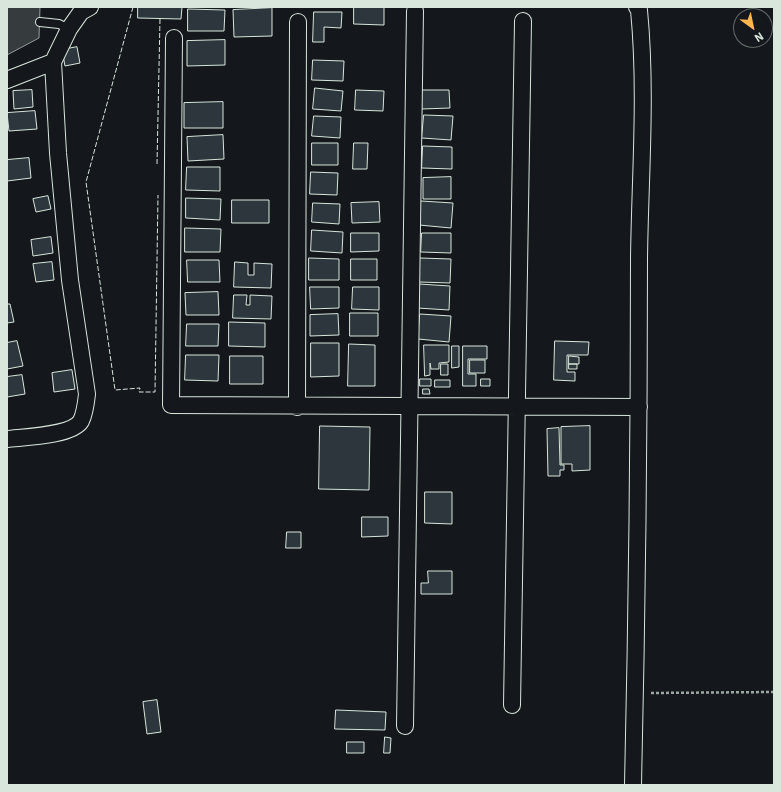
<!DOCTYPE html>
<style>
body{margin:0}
#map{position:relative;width:781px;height:792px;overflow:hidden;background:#14181c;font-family:"IBM Plex Sans",sans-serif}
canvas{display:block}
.frame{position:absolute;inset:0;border:8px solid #d8e6dc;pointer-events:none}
.north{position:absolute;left:733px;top:8px;width:40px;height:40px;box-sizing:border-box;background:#14181c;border:1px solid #626a69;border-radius:50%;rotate:147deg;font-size:11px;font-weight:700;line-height:16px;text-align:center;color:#d8e6dc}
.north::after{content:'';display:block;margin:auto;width:14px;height:18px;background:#ffb74d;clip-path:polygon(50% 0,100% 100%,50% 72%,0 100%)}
</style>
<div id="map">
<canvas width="781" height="792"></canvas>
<div class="frame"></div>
<div class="north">N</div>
</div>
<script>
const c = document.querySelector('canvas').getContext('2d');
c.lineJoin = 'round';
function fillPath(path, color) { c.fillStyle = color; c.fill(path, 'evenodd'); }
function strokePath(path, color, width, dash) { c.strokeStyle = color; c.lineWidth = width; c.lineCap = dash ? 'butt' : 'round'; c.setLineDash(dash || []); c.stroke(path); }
const water = new Path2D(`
 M7,7H40L39,38L7,55Z`);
fillPath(water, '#363b3e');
strokePath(water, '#939e99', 1);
const building = new Path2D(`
 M138,7H182L181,19L138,18Z
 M354,7H384V25L354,24Z
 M272,8V36L234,37L233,10Z
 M188,9L225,10L224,31H188Z
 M314,12H342L341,28L324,27V42H313Z
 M225,40V65L187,66V41Z
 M77,47L80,63L65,66L62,50Z
 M313,60L344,61L343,81L312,80Z
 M315,88L343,91L341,111L313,109Z
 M32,90L33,107L14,109L13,91Z
 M356,90L384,91L383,111L355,110Z
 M421,90H449L450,108L422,109Z
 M223,102V128H184V103Z
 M35,111L37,129L9,131L7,113Z
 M424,115L453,116L451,140L422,138Z
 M314,116L341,117L340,138L312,136Z
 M223,135L224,159L188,161L187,137Z
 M312,143H338V165H312Z
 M354,143H368L367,169H353Z
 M423,146L452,147V169L422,168Z
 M29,158L31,178L7,181V160Z
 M187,167H220V191L186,190Z
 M311,172L338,173L337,195L310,194Z
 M451,177V199H423V178Z
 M48,196L51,209L36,212L33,199Z
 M186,198L221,199L220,220L186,218Z
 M232,200H269V223H232Z
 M421,201L453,203L451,228L419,225Z
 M379,202L380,222L352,223L351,203Z
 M313,203L340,204L339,224L312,222Z
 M185,228L221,229L220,252H185Z
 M312,230L343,232L342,253L311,251Z
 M351,233H379V251L351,252Z
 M422,233H451V253L421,252Z
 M51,237L53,253L33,256L31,240Z
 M309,258L339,259V280H309Z
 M420,258L451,259L450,283L419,282Z
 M351,259H377V280H351Z
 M187,260H219L220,282H188Z
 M52,262L54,280L36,282L33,264Z
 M235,262L248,263V275H254V263L272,264L271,288L234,287Z
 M419,284L450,286L449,310L417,308Z
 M310,287H339V308L311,309Z
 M353,287H379V310L352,309Z
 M218,292L219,315H186L185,293Z
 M234,295H247L246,305H250V295L272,296L271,319L233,318Z
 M7,304H10L14,322L7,323Z
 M350,313H378V336H350Z
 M338,314L339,335L310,336V315Z
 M420,314L451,316L449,342L418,339Z
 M229,322L265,323V347L229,346Z
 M187,324H219L218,346H186Z
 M17,341L23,366L7,369V343Z
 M555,341L589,342L588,355H567V372H575V381L554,380Z
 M311,343H339V376L311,377Z
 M349,344L375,345V386H348Z
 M424,345H449V362L439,363V369H431L430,363V375L425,376Z
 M452,346H459V367L452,368Z
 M463,346H487V359H468V374H476V386H463Z
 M186,355H219L218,381L185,380Z
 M230,356H263V384H230Z
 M569,356L579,357V364H569Z
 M470,360H485V373H470Z
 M441,364H448V375H441Z
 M569,364H577V369H569Z
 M72,370L75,389L54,392L52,373Z
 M22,375L25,394L7,397V377Z
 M420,379H431V386H420Z
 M481,379H490V386H481Z
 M435,380H450V387H435Z
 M423,389H429L430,394H423Z
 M320,426L370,427L369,490L319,489Z
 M590,426V470L572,471V464H561V427Z
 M559,428L560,465H564V470H560V476H548L547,429Z
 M425,492H452V524L425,523Z
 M362,517H388V536L362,537Z
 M287,532H301V548H286Z
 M428,571H452V594H421V583H428Z
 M157,700L161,732L147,734L143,702Z
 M336,710L386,712L385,730L335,729Z
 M385,737L391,738L390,753H384Z
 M347,742H364V753H347Z`);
fillPath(building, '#2c363c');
strokePath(building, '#d8e6dc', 1);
const service = new Path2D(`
 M40,22L59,24L69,29`);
const minor = new Path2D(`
 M174,38L171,405L639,407
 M7,80L53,62
 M297,407L298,22
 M7,439C23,437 72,436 81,421C85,413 86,403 87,394L70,280L58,153L53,62L69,29L81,12L90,7
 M512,705L523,21
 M405,726L415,11
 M633,785C637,610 639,435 639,259C640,176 647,93 639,10L637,7`);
strokePath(service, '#d8e6dc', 10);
strokePath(minor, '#d8e6dc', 18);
strokePath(new Path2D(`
 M651,693L774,692`), '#9da8a2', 2.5, [3, 2]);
strokePath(service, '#14181c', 8);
strokePath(minor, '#14181c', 16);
strokePath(new Path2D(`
 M133,7L86,182L115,390L140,388L139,392H155L158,195
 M157,164L160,19`), '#d8e6dc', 1, [5, 2]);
</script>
